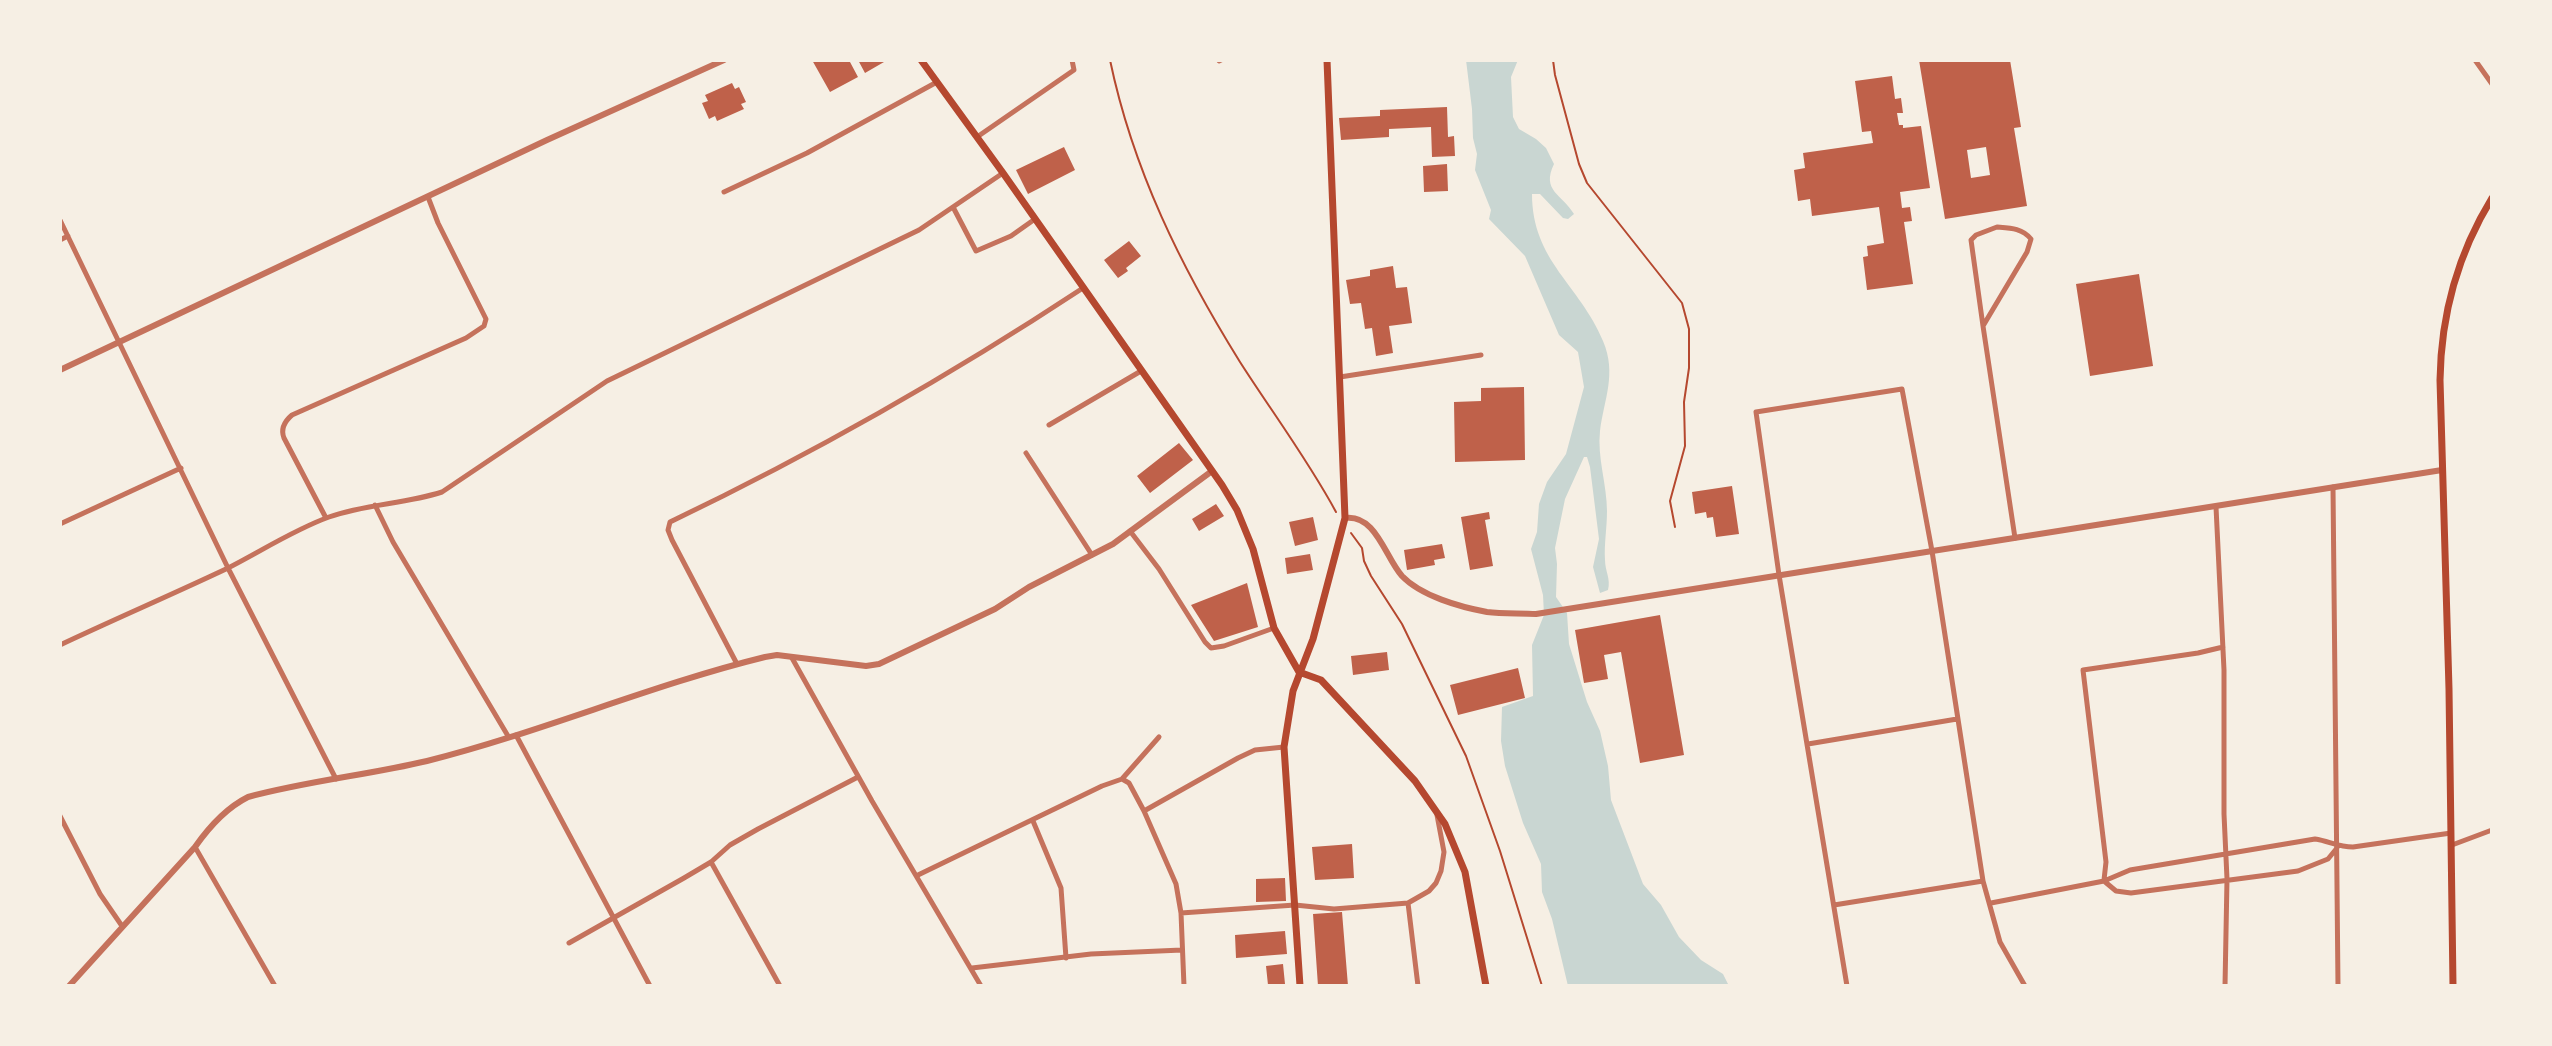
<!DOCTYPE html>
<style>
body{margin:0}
#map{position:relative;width:2552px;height:1046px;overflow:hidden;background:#f6efe4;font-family:"Times New Roman",serif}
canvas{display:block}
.frame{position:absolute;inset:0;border:62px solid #f6efe4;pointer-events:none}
</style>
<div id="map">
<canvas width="2552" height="1046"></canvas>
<div class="frame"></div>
</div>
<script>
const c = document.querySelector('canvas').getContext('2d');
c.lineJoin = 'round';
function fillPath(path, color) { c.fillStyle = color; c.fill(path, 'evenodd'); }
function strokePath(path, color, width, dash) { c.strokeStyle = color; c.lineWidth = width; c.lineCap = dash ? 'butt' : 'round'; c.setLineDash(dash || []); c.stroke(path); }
fillPath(new Path2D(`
 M1466,60H1518L1511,77L1513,117L1519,129L1536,139L1546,148L1554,164C1541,191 1562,194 1574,214L1568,219L1563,218L1540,194H1532C1532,261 1580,285 1603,341C1617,374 1604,399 1600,431C1597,457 1607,485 1607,511C1607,528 1604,544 1605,560C1605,571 1611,579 1608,590L1600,593L1593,567L1599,539L1590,467L1587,457H1584L1565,499L1555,548L1557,564L1556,597L1567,613L1569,644L1587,702L1600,731L1608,766L1611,800L1643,884L1661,905L1679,937L1701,960L1723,974L1729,986H1568L1552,919L1542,892L1541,864L1523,823L1505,766L1501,741L1502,707L1533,696L1532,645L1544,615L1543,595L1531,549L1537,532L1539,504L1547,482L1566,454L1584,387L1578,352L1559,335L1525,256L1489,219L1491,210L1475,170L1477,154L1473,138L1472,109Z`), '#c9d6d2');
fillPath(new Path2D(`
 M812,60H854L850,62L858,77L830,92Z
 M858,60H883L884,62L865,73Z
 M1919,60H2010L2021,127L2014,128L2027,206L1945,219ZM1986,147L1990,175L1971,178L1967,150Z
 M1892,76L1895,99L1901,98L1903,113H1897L1899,125H1903V128L1921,126L1930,188L1900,192L1902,208L1910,207L1912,221L1904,222L1913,284L1867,290L1863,257L1868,256L1867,246L1884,243L1879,207L1812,216L1810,199L1798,201L1794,170L1805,168L1803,153L1873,143L1871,131L1862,132L1855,81Z
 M732,83L735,89L739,87L746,102L741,104L744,109L717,121L715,116L709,119L702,103L708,101L705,95Z
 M1447,107L1448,137L1454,136L1455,156L1432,157L1431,127L1389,129V137L1341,140L1339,118L1380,116V110Z
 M1064,147L1075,170L1028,194L1016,170Z
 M1447,164L1448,191L1424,192L1423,166Z
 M1129,241L1141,256L1126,268L1128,271L1118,278L1104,260Z
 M1393,266L1396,288L1407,287L1412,323L1389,326L1393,353L1376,356L1372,328L1365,329L1361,303L1350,304L1346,280L1370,276V270Z
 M2139,274L2153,366L2090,376L2076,284Z
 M1524,387L1525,460L1455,462L1454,402L1481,401V388Z
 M1179,443L1193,460L1150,493L1137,476Z
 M1732,486L1739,534L1716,537L1713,517L1707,518L1706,512L1695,514L1692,492Z
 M1216,504L1224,516L1199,531L1192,519Z
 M1489,512L1490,519L1485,520L1493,566L1470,570L1461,517Z
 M1313,517L1318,540L1295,546L1289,522Z
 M1442,544L1445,558L1434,560L1435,565L1407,570L1404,550Z
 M1310,554L1313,570L1287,574L1285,558Z
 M1247,583L1258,627L1214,641L1191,605Z
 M1660,615L1684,755L1640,763L1621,652L1604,655L1608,679L1584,683L1575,630Z
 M1387,652L1389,670L1353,675L1351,656Z
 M1518,668L1525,698L1458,715L1450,685Z
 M1352,844L1354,878L1315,880L1312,847Z
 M1285,878L1286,901L1256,902V879Z
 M1342,912L1348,986H1318L1313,914Z
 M1285,931L1287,954L1236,958L1235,935Z
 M1283,964L1285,984L1268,985L1266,966Z`), '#bf614a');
strokePath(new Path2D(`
 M1110,60C1133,170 1181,267 1240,362C1272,412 1308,460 1336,512
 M1553,60L1555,75L1579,164L1587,183L1682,303L1689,329V368L1684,402L1685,446L1670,501L1675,527
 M1351,533L1362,548L1364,561L1371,576L1402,624L1466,756L1500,851L1542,986`), '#b5482f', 2);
strokePath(new Path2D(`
 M2475,60L2492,84
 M1219,61L1221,60
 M977,137L1074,70L1072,60
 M724,192L807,153L937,82
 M953,207L976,251L1011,236L1035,219
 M60,220L228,568L336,779
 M1997,227C2010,228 2022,228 2031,239L2027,252L1983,326L1971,240L1976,235Z
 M60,240L68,236
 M1983,326L2015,538
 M1340,377L1481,355
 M1049,425L1141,371
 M1026,453L1092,555
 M2333,487L2338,986
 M375,505L393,542L508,736
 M2216,507L2224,670V814L2227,879L2225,986
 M326,518L284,438C280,428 285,421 292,415L466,338L484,326L486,319L438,223L428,197
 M60,524L181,468
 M1130,531L1159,569L1205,642L1211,648L1224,646L1274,628
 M60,645C115,619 171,595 226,569C260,552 293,530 329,517C366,504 405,504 442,492L607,381L919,230L1003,173
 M792,658L872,801L981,986
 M737,664L672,540L668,530L670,522C812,454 951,375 1083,288
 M516,735L650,986
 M1808,744L1957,719
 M1122,779L1159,737
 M1144,811L1238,758L1255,750L1284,747
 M60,816L100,894L122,926
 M1033,821L1061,888L1066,958
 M2452,845L2492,830
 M195,847L275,986
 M711,862L780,986
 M918,875L1102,786L1122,779L1129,783L1144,811L1176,884L1181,913L1184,986
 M2104,880L2106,862L2083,670L2198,653L2223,647
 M2104,881L2116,891L2131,893L2298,871L2328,859L2337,848
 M1408,903L1418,986
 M1991,903L2104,881L2130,870L2315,839C2329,841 2338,847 2353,847L2451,833
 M1834,905L1983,881
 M1181,913L1295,905L1334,909L1408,903L1429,891L1436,883L1441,871L1444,852L1437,815
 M569,943L684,878L711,862L730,845L758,829L858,777
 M972,968L1091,954L1182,950
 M1847,986L1779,575L1756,412L1902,389L1932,551L1983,881L2000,942L2025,986`), '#c5725c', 5);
strokePath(new Path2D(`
 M60,370L547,140L724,60
 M1345,518C1376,514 1385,557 1402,576C1421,596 1460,607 1487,612C1503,614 1520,613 1536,614L2442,470
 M69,986L195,847C209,827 226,808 248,797C307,781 368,775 427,761C542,732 651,685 765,657L777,655L866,666L879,664L995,609L1029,587L1113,544L1212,471`), '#c5725c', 6);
strokePath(new Path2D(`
 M921,60L1003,173L1222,485L1237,510L1253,549L1274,628L1299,672L1321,680L1415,781L1445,824L1465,872L1486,986
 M1300,986L1284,747L1293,691L1313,639L1345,518L1327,60
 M2453,986L2449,689L2440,380C2441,314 2457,255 2492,198`), '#b5482f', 7);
</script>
